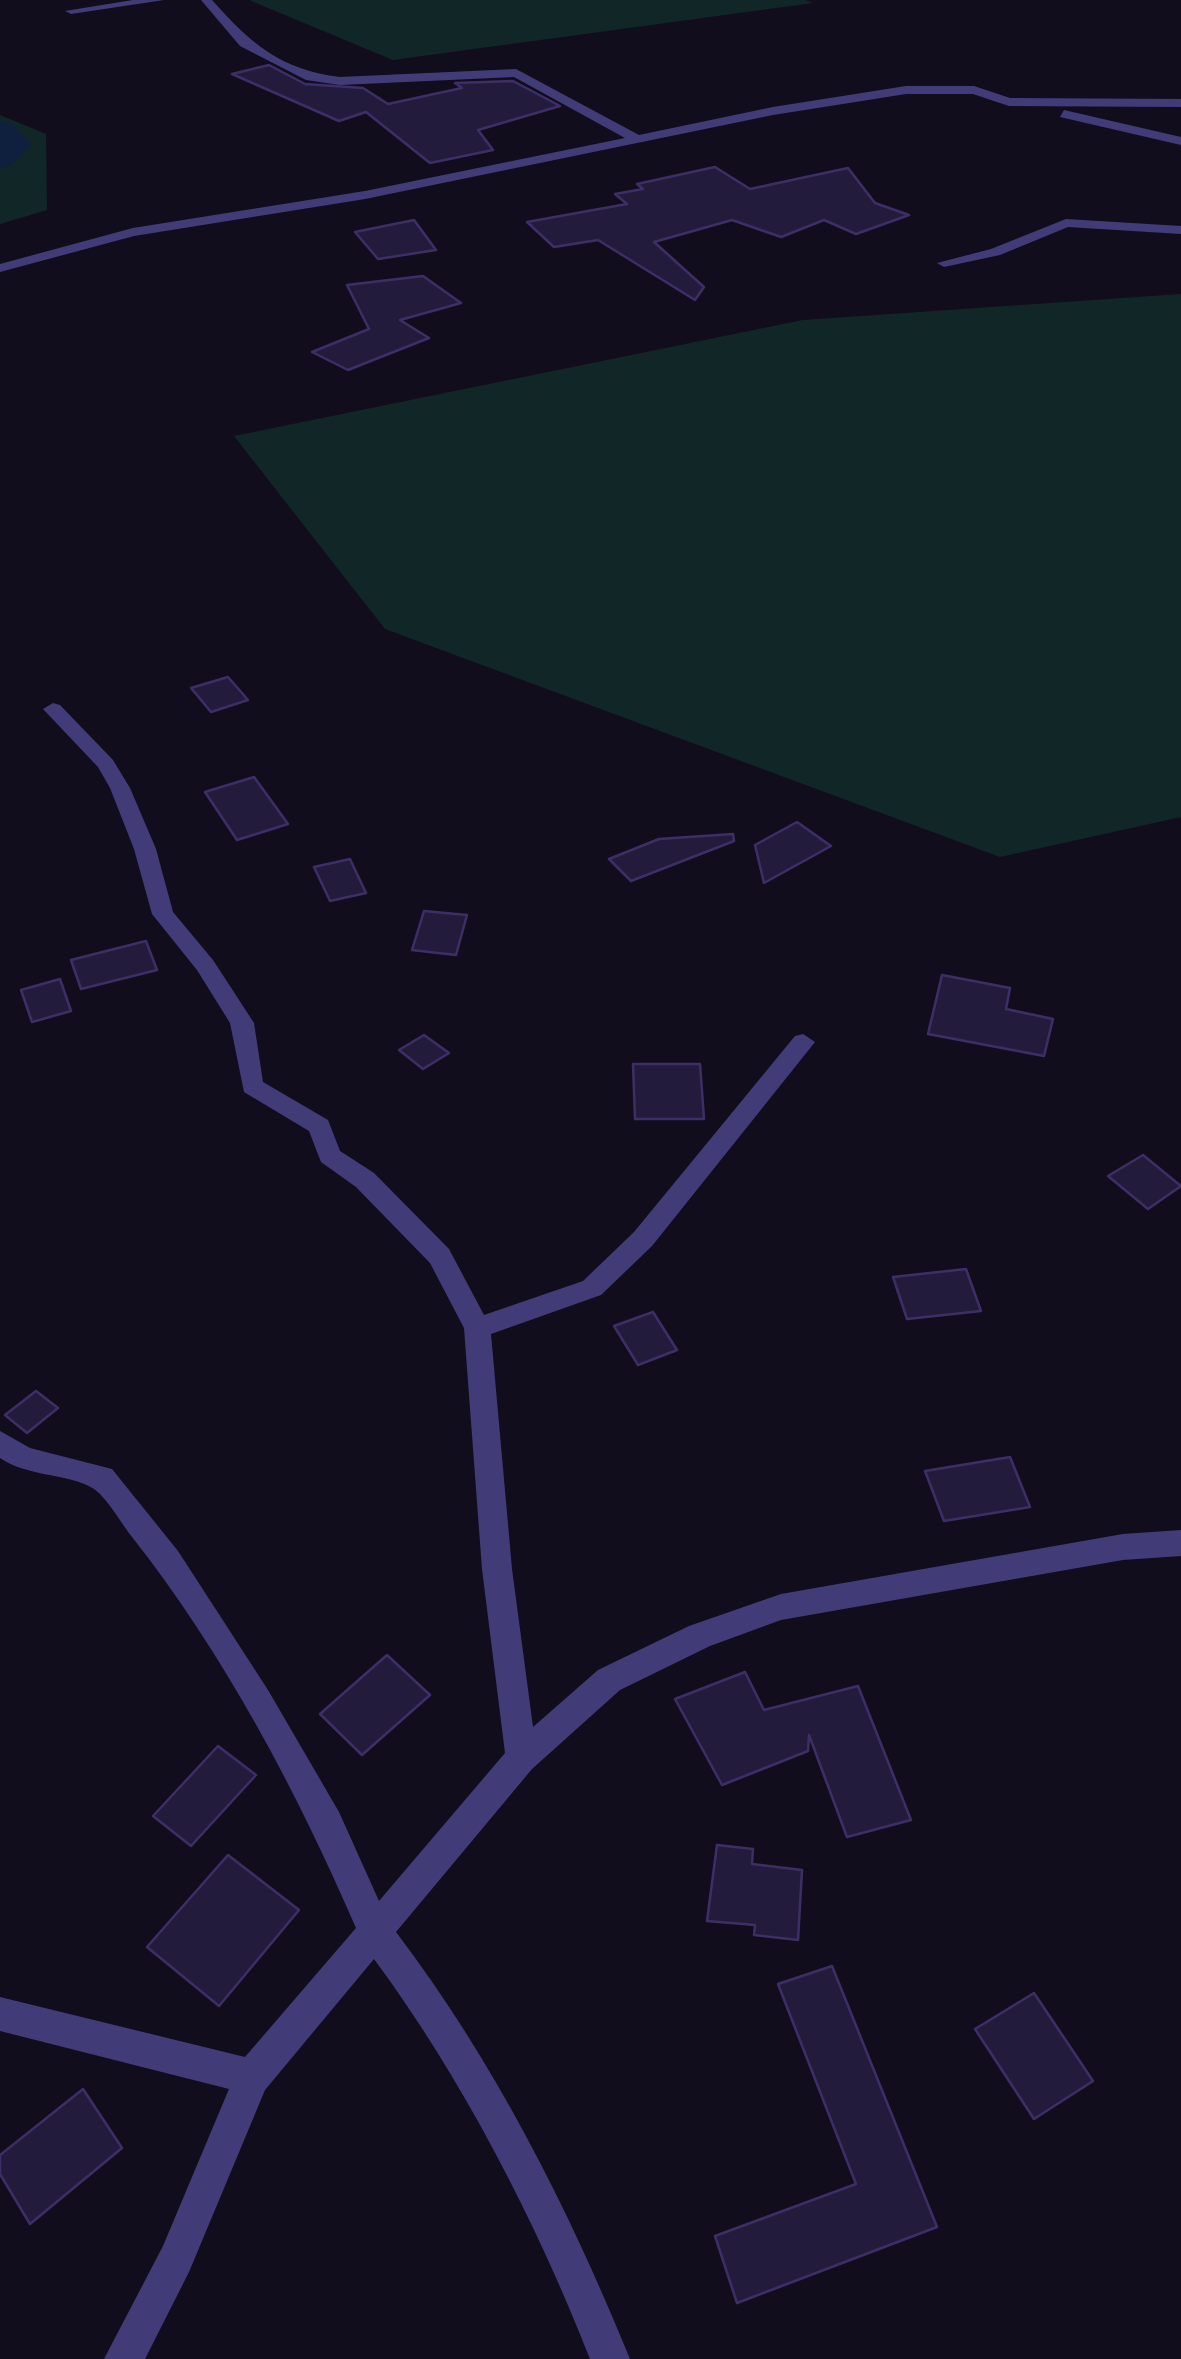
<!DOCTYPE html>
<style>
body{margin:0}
canvas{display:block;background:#110d1d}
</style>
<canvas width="1181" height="2359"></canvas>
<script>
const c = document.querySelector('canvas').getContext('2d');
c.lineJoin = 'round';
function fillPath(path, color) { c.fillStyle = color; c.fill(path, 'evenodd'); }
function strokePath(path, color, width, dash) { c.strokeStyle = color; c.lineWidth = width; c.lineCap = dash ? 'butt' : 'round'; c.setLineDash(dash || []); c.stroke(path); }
fillPath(new Path2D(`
 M249,0H805L813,3L393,60Z
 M0,115L46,134L47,210L0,224Z
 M1181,294V817L1000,857L385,629L234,436L803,320Z`), '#112626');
fillPath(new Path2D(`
 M0,121L12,124L32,144L12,165L0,168Z`), '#0f203f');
const building = new Path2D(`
 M269,65L305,84L363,88L388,104L462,88L455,83L513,81L560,106L478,130L493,150L430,163L366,112L339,121L232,74Z
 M715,167L750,189L848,168L875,203L909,215L856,234L824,220L781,237L732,220L654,242L704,287L695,300L598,240L554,247L527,222L627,204L615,194L643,189L637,184Z
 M414,220L436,250L378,259L355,232Z
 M423,276L461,303L400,320L429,338L348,370L312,352L369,329L347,285Z
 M228,677L248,700L211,712L191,688Z
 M254,777L288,824L237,840L205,792Z
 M797,822L831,846L764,883L755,845Z
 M733,834L734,841L631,881L609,859L659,839Z
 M350,859L366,893L330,901L314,867Z
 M424,911L467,915L456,955L412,950Z
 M146,941L157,970L81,989L71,960Z
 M942,975L1010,988L1006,1009L1053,1019L1044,1056L928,1034Z
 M60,979L71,1011L32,1022L21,990Z
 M424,1035L449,1053L423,1069L399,1050Z
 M633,1064H700L704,1119H635Z
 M1143,1155L1181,1186L1148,1209L1108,1176Z
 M966,1269L981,1311L907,1319L893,1277Z
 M653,1312L677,1350L638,1365L614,1326Z
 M36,1391L58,1408L27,1433L5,1415Z
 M1010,1457L1030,1507L944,1521L925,1471Z
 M387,1655L430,1695L362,1755L320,1714Z
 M745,1672L764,1710L858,1686L911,1820L847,1837L809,1735L808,1751L722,1785L675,1699Z
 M218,1746L256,1775L191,1846L153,1816Z
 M717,1845L753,1849L752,1864L802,1870L798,1940L754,1935L755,1925L707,1921Z
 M228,1855L299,1910L219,2006L147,1947Z
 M832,1966L937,2227L737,2303L715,2236L856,2184L778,1984Z
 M1034,1993L1093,2081L1034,2119L975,2029Z
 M83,2089L122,2148L30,2224L0,2174V2155Z`);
fillPath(building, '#231b3c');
strokePath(building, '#3d2f66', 2.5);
fillPath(new Path2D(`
 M133,0H164L71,14L65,11Z
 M201,0H212C250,43 281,70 340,77L516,69L639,135L773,107L906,86H974L1010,98L1181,99V107L1009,106L973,94H906L773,115L365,199L134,236L0,272V264L133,228L365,191L625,138L514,77L340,85L306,80L240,46Z
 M1064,110L1181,137V145L1060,117Z
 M1066,219L1181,226V234L1068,227L1000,255L944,267L937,263L991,249Z
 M53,703L60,705L113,760L130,788L156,849L173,912L213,960L254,1023L263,1082L328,1120L340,1151L374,1173L449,1249L484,1315L583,1281L634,1232L795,1036L803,1034L815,1042L652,1246L601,1295L491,1334L512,1569L533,1727L598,1670L689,1626L781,1594L1123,1534L1181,1530V1556L1123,1560L781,1620L710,1646L620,1690L532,1769L396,1932C494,2061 569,2209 630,2359H590C536,2221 462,2078 374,1959L265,2090L189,2272L145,2359H104L163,2246L229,2089L0,2031V1997L245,2057L356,1928C298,1793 223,1652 132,1537C121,1523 108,1499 94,1489C73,1474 27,1477 0,1458V1431L30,1448L112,1469L178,1551L268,1690L339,1812L379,1901L505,1753L482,1569L464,1328L430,1263L356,1187L321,1162L309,1131L244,1092L230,1023L197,970L152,914L134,849L110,788L98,767L43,709Z`), '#413c78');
</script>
